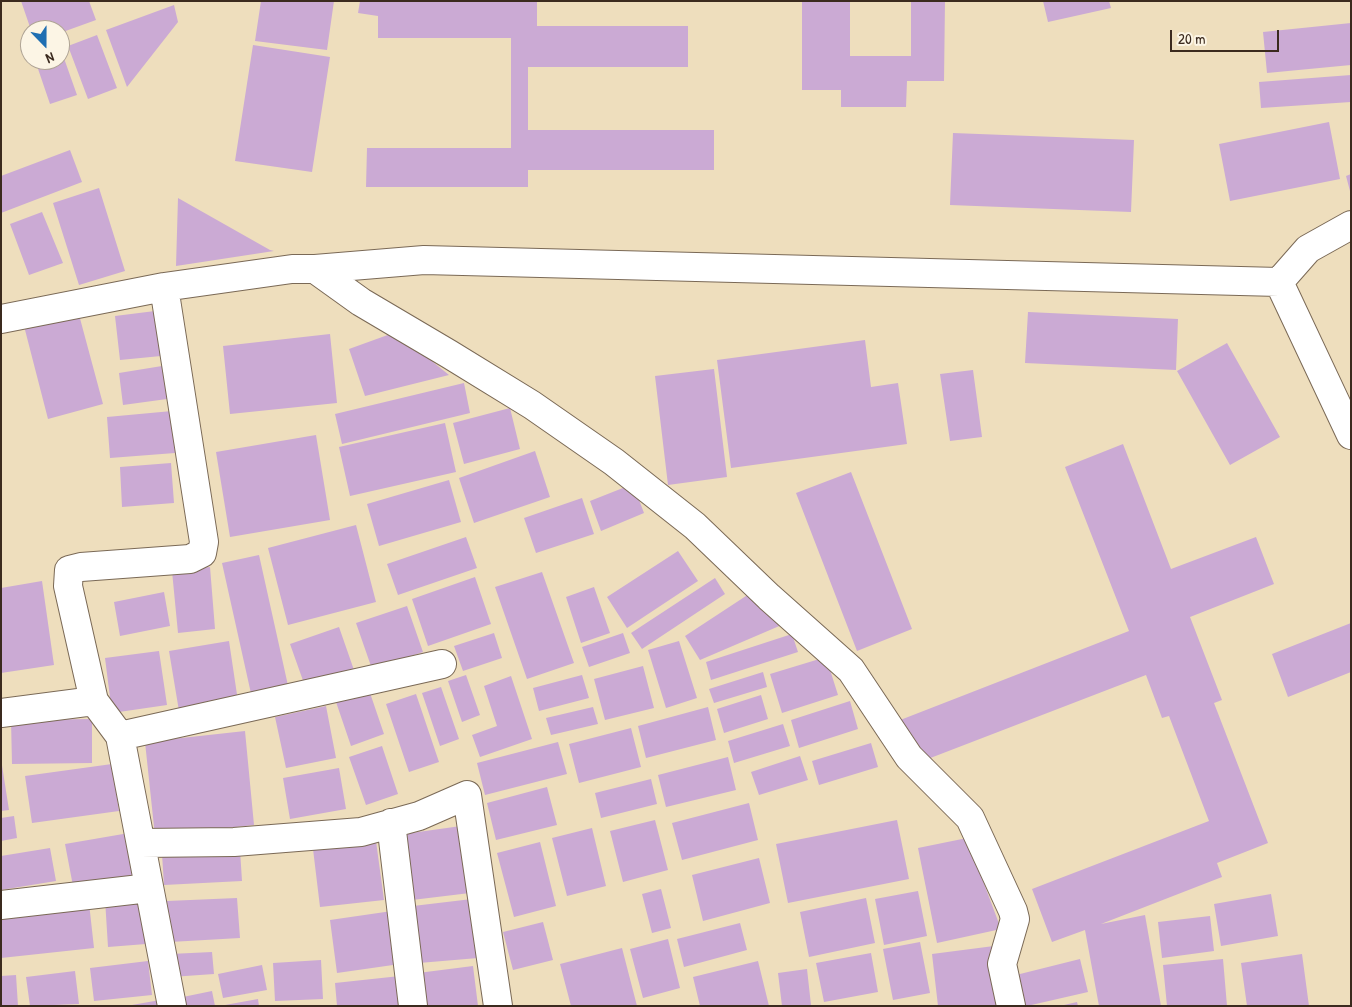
<!DOCTYPE html>
<style>
body{margin:0}
#map{position:relative;width:1352px;height:1007px;overflow:hidden;background:#eedebd;font-family:"Patrick Hand",sans-serif}
canvas{display:block}
.frame{position:absolute;inset:0;border:2px solid #3b2a1e;pointer-events:none}
.north{position:absolute;left:20px;top:20px;width:50px;height:50px;box-sizing:border-box;background:#fcf5e5;border:1px solid #afa495;border-radius:50%;rotate:158deg;font-size:14px;font-weight:700;line-height:20px;text-align:center;color:#3b2a1e}
.north::after{content:'';display:block;margin:auto;width:18px;height:22px;background:#1f6fb2;clip-path:polygon(50% 0,100% 100%,50% 72%,0 100%)}
.scale{position:absolute;left:1170px;top:30px;width:109px;height:22px;box-sizing:border-box;border:2px solid #3b2a1e;border-top:0;padding-left:6px;font-size:15px;line-height:18px;white-space:nowrap;color:#3b2a1e;-webkit-text-stroke:4px #fcf5e5;paint-order:stroke}
</style>
<div id="map">
<canvas width="1352" height="1007"></canvas>
<div class="frame"></div>
<div class="north">N</div>
<div class="scale">20 m</div>
</div>
<script>
const c = document.querySelector('canvas').getContext('2d');
c.lineJoin = 'round';
function fillPath(path, color) { c.fillStyle = color; c.fill(path, 'evenodd'); }
function strokePath(path, color, width, dash) { c.strokeStyle = color; c.lineWidth = width; c.lineCap = dash ? 'butt' : 'round'; c.setLineDash(dash || []); c.stroke(path); }
fillPath(new Path2D(`
 M21,1H89L96,20L60,33V30H31Z
 M261,1H334L327,50L255,41Z
 M360,1H537V26H688V67H528V130H714V170H528V187H366L367,148H511V38H378V16L358,13Z
 M802,1H850V56H911V1H945L944,81H907L906,107H841V90H802Z
 M1043,1H1109L1111,8L1048,22Z
 M174,5L178,22L127,87L106,30Z
 M1351,23V65L1267,73L1263,32Z
 M97,35L117,88L88,99L68,46Z
 M253,45L330,57L312,172L235,161Z
 M60,47L77,95L50,104L35,60H60Z
 M1351,75V102L1261,108L1259,82Z
 M1329,122L1340,179L1230,201L1219,144Z
 M953,133L1134,140L1131,212L950,205Z
 M70,150L82,182L1,213V176Z
 M1351,174V191H1350L1346,176Z
 M99,188L125,271L79,285L53,203Z
 M178,198L270,250L274,251L176,266Z
 M42,212L63,263L29,275L10,224Z
 M78,311L103,404L48,419L24,326Z
 M155,311L161,356L120,360L115,316Z
 M1028,312L1178,319L1176,370L1025,363Z
 M396,332L449,375L365,396L349,349Z
 M330,334L337,403L230,414L223,346Z
 M865,340L871,387L898,383L907,444L731,468L717,360Z
 M1227,343L1280,437L1230,465L1177,371Z
 M162,366L167,399L123,405L119,373Z
 M714,369L727,477L668,485L655,376Z
 M973,370L982,437L950,441L940,374Z
 M464,383L470,413L342,444L335,414Z
 M510,408L520,449L464,464L453,423Z
 M172,411L175,453L110,458L107,417Z
 M445,423L456,472L350,496L339,447Z
 M316,435L330,520L230,537L216,452Z
 M1123,444L1171,569L1256,537L1274,584L1190,617L1222,700L1214,703L1268,843L1217,863L1222,877L1101,924L1145,915L1161,1006H1099L1085,930L1052,942L1032,889L1209,821L1169,716L1162,718L1146,675L907,767L890,724L1129,631L1065,467Z
 M535,451L550,497L474,523L459,478Z
 M171,463L174,503L122,507L120,467Z
 M851,472L912,629L857,651L796,493Z
 M449,480L461,522L379,546L367,504Z
 M633,484L644,513L601,531L590,501Z
 M582,498L594,534L536,553L524,518Z
 M356,525L376,602L288,625L268,548Z
 M466,537L477,568L398,595L387,564Z
 M678,551L698,581L627,628L607,597Z
 M259,555L289,690L252,698L222,563Z
 M210,567L215,629L178,633L172,571Z
 M542,572L574,663L527,679L495,587Z
 M475,577L491,624L428,646L412,599Z
 M715,578L725,594L642,649L631,633Z
 M42,581L54,665L1,673V588Z
 M594,587L610,633L581,643L566,597Z
 M164,592L170,626L120,636L114,602Z
 M749,594L784,624L700,660L685,636Z
 M407,606L423,652L372,669L356,623Z
 M1351,623V672L1288,697L1272,654Z
 M339,627L355,673L306,689L290,644Z
 M494,633L502,658L463,671L454,646Z
 M623,633L630,653L589,667L582,647Z
 M792,634L798,652L711,680L706,662Z
 M229,641L239,708L180,717L169,651Z
 M679,641L697,698L666,708L648,650Z
 M159,651L167,705L112,713L105,658Z
 M826,657L838,695L782,713L770,674Z
 M643,666L654,708L605,720L594,679Z
 M763,672L767,687L714,703L709,689Z
 M466,675L480,715L462,722L448,681Z
 M582,675L589,698L539,711L533,688Z
 M511,676L532,739L480,757L472,735L497,726L484,686Z
 M441,687L459,739L440,746L422,693Z
 M369,690L384,734L351,746L336,702Z
 M416,694L439,762L409,772L386,704Z
 M761,695L768,719L724,733L717,709Z
 M850,701L858,729L799,748L791,720Z
 M326,706L336,758L286,768L275,717Z
 M593,707L598,724L551,735L546,718Z
 M708,707L716,740L646,758L638,726Z
 M92,719V763L12,764L11,720Z
 M783,724L790,746L734,763L728,741Z
 M631,728L641,767L579,783L569,744Z
 M245,731L254,825L155,836L145,742Z
 M558,742L567,774L485,795L477,763Z
 M871,743L878,767L819,785L812,761Z
 M382,746L398,794L366,805L349,757Z
 M800,756L808,780L759,795L751,772Z
 M728,757L736,790L666,807L658,775Z
 M1,759L9,810L1,811Z
 M112,764L119,811L32,823L25,776Z
 M339,768L346,809L290,819L283,778Z
 M651,779L657,804L601,818L595,793Z
 M547,787L557,825L496,840L487,803Z
 M749,803L758,840L682,860L672,823Z
 M14,816L17,838L1,841V818Z
 M655,820L668,870L623,882L610,831Z
 M897,820L909,879L788,903L776,844Z
 M461,826L470,893L412,900L404,834Z
 M592,828L606,886L567,896L552,838Z
 M129,833L137,875L73,886L65,844Z
 M967,838L1001,929L937,943L918,848Z
 M376,841L384,900L320,907L313,849Z
 M540,842L556,906L514,917L497,853Z
 M50,848L56,881L1,890V856Z
 M240,850L242,881L164,885L162,854Z
 M759,858L770,903L703,921L692,875Z
 M661,889L671,928L652,933L642,894Z
 M918,891L927,936L884,945L875,899Z
 M1271,894L1278,936L1221,946L1214,904Z
 M143,897L146,944L108,947L105,899Z
 M237,898L240,938L170,942L167,901Z
 M866,898L875,943L809,957L800,912Z
 M472,899L478,958L419,963L413,906Z
 M89,903L94,948L1,958V913Z
 M392,911L400,964L337,973L330,920Z
 M1210,916L1214,951L1162,958L1158,922Z
 M543,922L553,960L513,970L503,932Z
 M740,923L747,950L684,967L677,939Z
 M668,939L680,988L643,998L630,949Z
 M920,942L930,993L893,1000L883,949Z
 M994,946L1001,1006H938L932,954Z
 M622,948L637,1006H571L560,964Z
 M212,952L214,974L171,977L170,954Z
 M871,953L878,992L824,1002L816,963Z
 M1302,954L1309,1006H1247L1241,963Z
 M1080,959L1088,992L1027,1006H1020L1012,976Z
 M1223,959L1227,1006H1167L1163,965Z
 M321,960L323,999L275,1001L273,963Z
 M148,961L152,995L94,1001L90,968Z
 M758,961L769,1006H700L693,977Z
 M262,965L267,990L223,998L218,974Z
 M473,966L478,1006H422L418,973Z
 M807,969L811,1005L782,1006L778,973Z
 M75,971L79,1004L30,1006L26,977Z
 M16,975L18,1006H1V976Z
 M400,976L403,1006H337L335,983Z
 M212,991L215,1006H180L178,998Z
 M258,999L259,1006H225V1005Z
 M160,1000L161,1006H132V1005Z
 M1077,1002L1078,1006H1064V1005Z`), '#cbaad4');
const minor = new Path2D(`
 M315,269L424,260L1279,282L1351,435
 M1279,282L1308,249L1351,225
 M1,319L164,287L292,269H315L361,302L449,354L532,405L614,462L695,526L769,597L851,670L909,757L970,818L1013,911L1015,919L1002,964L1011,1006
 M1,713L94,701
 M120,736L94,701L68,586L69,570L81,567L190,559L202,553L204,542L164,287
 M391,823L413,1006
 M141,843L234,842L361,832L419,816L467,795L498,1006
 M1,905L149,888
 M172,1006L120,736L442,664`);
strokePath(minor, '#7a6956', 30);
strokePath(minor, '#fff', 28);
</script>
